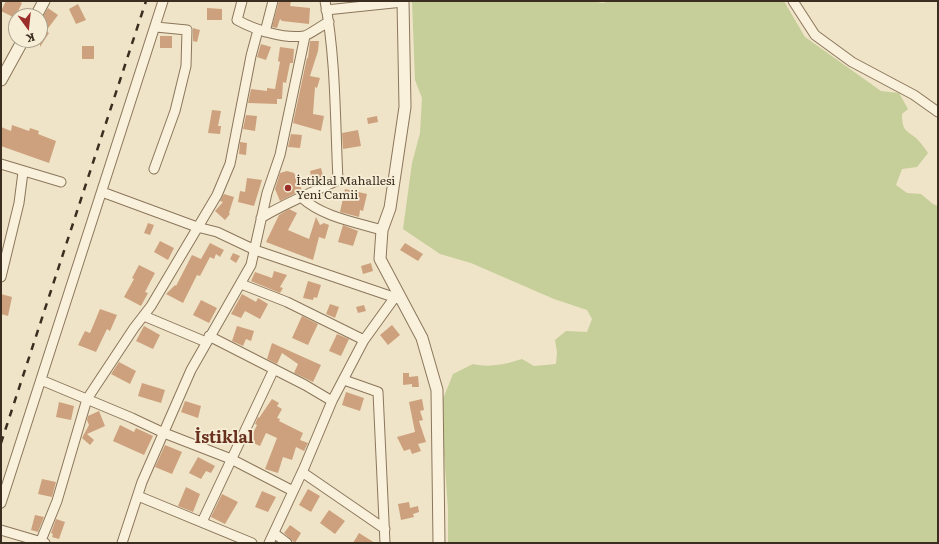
<!DOCTYPE html>
<meta charset="utf-8">
<style>
body{margin:0}
#map{position:relative;width:939px;height:544px;overflow:hidden;background:#efe4c7;font-family:Literata,serif}
canvas{display:block}
.frame{position:absolute;inset:0;border:2px solid #3b2e20;pointer-events:none}
.north{position:absolute;left:8px;top:8px;width:40px;height:40px;box-sizing:border-box;background:#f6eed7;border:1px solid #aba18e;border-radius:50%;rotate:165deg;font-size:11px;font-weight:700;line-height:16px;text-align:center;color:#3b2e20}
.north::after{content:'';display:block;margin:auto;width:14px;height:18px;background:#9b2e2b;clip-path:polygon(50% 0,100% 100%,50% 72%,0 100%)}
</style>
<div id="map">
<canvas width="939" height="544"></canvas>
<div class="frame"></div>
<div class="north">K</div>
</div>
<script>
const c = document.querySelector('canvas').getContext('2d');
c.lineJoin = 'round';
function fillPath(path, color) { c.fillStyle = color; c.fill(path, 'evenodd'); }
function strokePath(path, color, width, dash) { c.strokeStyle = color; c.lineWidth = width; c.lineCap = dash ? 'butt' : 'round'; c.setLineDash(dash || []); c.stroke(path); }
function write(font, color, halo, rows, align = 'center') {
  c.font = font + ' Literata,serif'; c.lineWidth = 3.5; c.setLineDash([]); c.textBaseline = 'middle'; c.strokeStyle = halo; c.fillStyle = color; for (const [text, x, y, turn = 0] of rows) {
    c.save(); c.translate(x, y); c.rotate((+turn || 0) * Math.PI / 180); c.textAlign = isNaN(turn) ? turn : align; if (halo) c.strokeText(text, 0, 0); c.fillText(text, 0, 0); c.restore();
  }
}
fillPath(new Path2D(`
 M412,1H591L603,3L609,1H784L805,37L881,91L899,93L908,109L902,114C902,133 907,129 918,140C922,144 925,149 928,153L917,167L902,169L896,185L907,193L921,194L933,204L938,206V543H448V509L444,453L443,399L453,374L473,364C490,368 506,364 522,359L534,366L556,364L557,352L555,340L566,331L587,332L592,319L587,310L554,299L471,263L440,254L403,229L412,163L420,133L422,98L415,80Z`), '#c6ce9a');
fillPath(new Path2D(`
 M6,1H18L22,3L15,18L1,11Z
 M279,1H291L290,6L310,8L309,24L282,21L280,19L277,28L272,27Z
 M78,4L86,20L76,24L69,9Z
 M48,8L58,15L46,31L49,33L40,47V22Z
 M207,8L222,9V20H207Z
 M193,28L200,30L197,42L193,41Z
 M160,36H172V48H160Z
 M310,41H319L318,51L310,76L320,78L317,88L315,87L313,114L324,116L321,131L293,123L307,58H308Z
 M261,44L271,47L266,60L257,57Z
 M82,46H94V59H82Z
 M280,47L294,49L293,63H290L286,83L283,82L282,99H277V104L248,103L251,89L267,91V88L275,89L280,62L278,61Z
 M212,110L221,111L218,126H221L220,134L208,133Z
 M246,115L257,116L255,131L243,129Z
 M377,116L378,122L368,124L367,118Z
 M12,125L29,131L30,128L39,131L38,134L56,141L49,163L1,146V127L11,131Z
 M358,130L361,146L343,149L342,133Z
 M291,134L302,135L300,148L288,147Z
 M240,142L247,143L246,155L239,154Z
 M321,168L324,180L313,185L310,171Z
 M287,171L294,173L302,190L280,201L275,189L280,173Z
 M247,178L262,180L254,206L238,202L240,191L245,192Z
 M345,189L367,194L363,211L360,210L359,217L340,212Z
 M224,194L234,197L229,213L230,214L225,220L215,211L223,202L220,201Z
 M289,209L297,213L288,230L309,239L316,217L320,225L324,223L329,225L325,239L319,237L313,260L266,242L279,215Z
 M148,223L154,225L150,235L144,233Z
 M343,225L358,231L353,246L338,242Z
 M160,241L174,248L168,260L154,252Z
 M210,243L224,250L220,257L216,254L214,259L210,257L200,276L197,275L183,303L166,294L175,285L176,286L192,255L201,259Z
 M405,243L423,254L418,261L400,250Z
 M233,253L240,256L236,263L230,259Z
 M371,263L373,271L363,274L361,266Z
 M139,265L155,273L145,292L148,293L141,306L124,297L134,279L132,278Z
 M274,271L287,275L280,287L283,288L280,293L251,281L255,272L272,278Z
 M308,281L321,285L317,298L314,297L313,300L303,298Z
 M1,294L12,297L8,316L1,314Z
 M242,294L256,302L258,298L268,304L260,319L245,311L241,318L231,314Z
 M201,300L217,308L209,323L193,315Z
 M330,304L339,307L335,318L326,314Z
 M364,305L366,311L358,313L356,307Z
 M100,309L117,315L110,331L107,329L96,352L78,345L85,331L90,333Z
 M302,316L318,324L308,345L292,338Z
 M392,325L400,335L388,345L380,335Z
 M144,326L160,335L153,349L136,341Z
 M237,326L254,331L251,341L246,339L243,346L232,341Z
 M337,334L349,339L341,356L329,351Z
 M272,343L321,365L313,382L294,373L298,364L282,353L277,364L267,359Z
 M119,362L136,371L130,384L111,374Z
 M403,373H409V377L418,376L419,387H412V384L403,385Z
 M142,383L165,390L161,403L138,396Z
 M346,392L364,398L360,411L342,405Z
 M272,399L279,403L277,406L282,409L277,418L280,419L279,421L303,433L300,440L308,443L304,451L296,447L292,460L283,457L278,473L265,469L277,438L266,433L260,446L249,441L257,425L255,424L258,417L259,418Z
 M422,399L424,410L420,411L423,420L419,421L426,442L418,444L421,451L412,454L410,449L404,451L397,437L415,432L409,402Z
 M185,401L201,406L198,418L181,412Z
 M59,402L74,406L71,420L56,417Z
 M99,411L105,426L87,434L94,440L90,445L82,438L89,425L87,420L88,416Z
 M120,425L134,432L136,428L153,436L144,455L113,441Z
 M165,445L182,452L172,474L155,467Z
 M198,457L215,466L211,473L206,471L201,479L189,473Z
 M42,479L56,482L52,497L38,494Z
 M186,487L200,494L193,512L178,506Z
 M308,489L320,496L311,512L299,505Z
 M262,491L276,497L268,512L255,507Z
 M222,494L238,502L225,524L211,517Z
 M409,502L410,508L418,506L419,512L413,514L414,517L401,520L398,504Z
 M329,510L345,521L335,534L320,523Z
 M35,515L44,517L38,532L31,530Z
 M56,519L65,522L59,539L52,537L53,534L51,533Z
 M290,525L301,533L295,543L284,533Z
 M359,533L375,543H353Z`), '#cda17d');
const minor = new Path2D(`
 M242,1L237,20C255,30 284,39 304,36C309,35 322,25 329,22
 M793,1L815,35L852,62L914,95L938,112
 M326,10L403,2
 M265,32L273,1
 M1,164L61,182
 M154,169L175,111L186,66L187,30L156,27
 M102,192L197,227L217,232L255,250L402,300
 M302,198C323,217 355,222 382,230
 M261,218C285,203 312,193 338,180C335,120 336,59 325,1
 M1,277L19,203L23,172
 M241,284L287,302L364,340
 M144,316L206,342
 M209,336L305,385L332,401
 M41,380L132,418L164,433L231,459L293,491
 M344,380L378,392L385,543
 M302,472L385,529
 M138,496L252,543
 M1,503L163,1
 M202,522L274,369
 M1,530L45,543
 M274,533L287,543
 M40,543L57,501L87,399L134,328L151,306L217,195L230,164L251,56L258,30
 M122,543L142,482L191,370L251,265L267,193L280,155L305,36
 M269,543L304,468L332,401L364,340L395,297`);
const tertiary = new Path2D(`
 M403,1L405,107L390,208L382,230L380,259L422,338L437,390L439,543
 M36,16L44,1
 M1,80L23,40`);
strokePath(minor, '#8b765c', 11);
strokePath(tertiary, '#8b765c', 13);
strokePath(minor, '#f9f1db', 9);
strokePath(tertiary, '#f9f1db', 11);
strokePath(new Path2D(`
 M1,443L146,1`), '#3b2e20', 2.5, [7, 7]);
for (const [x, y, r, color] of [
 [288,188,4,"#9b2e2b"]
]) { const dot = new Path2D(); dot.arc(x, y, r, 0, 2 * Math.PI); c.fillStyle = color; c.fill(dot); strokePath(dot, '#f6eed7', 1.5); }
write('12px', '#3b2e20', '#f6eed7', [
 ["İstiklal Mahallesi",296,181],
 ["Yeni Camii",296,195]
], 'left');
write('bold 16px', '#69301e', '#f6eed7', [
 ["İstiklal",224,438]
]);
</script>
